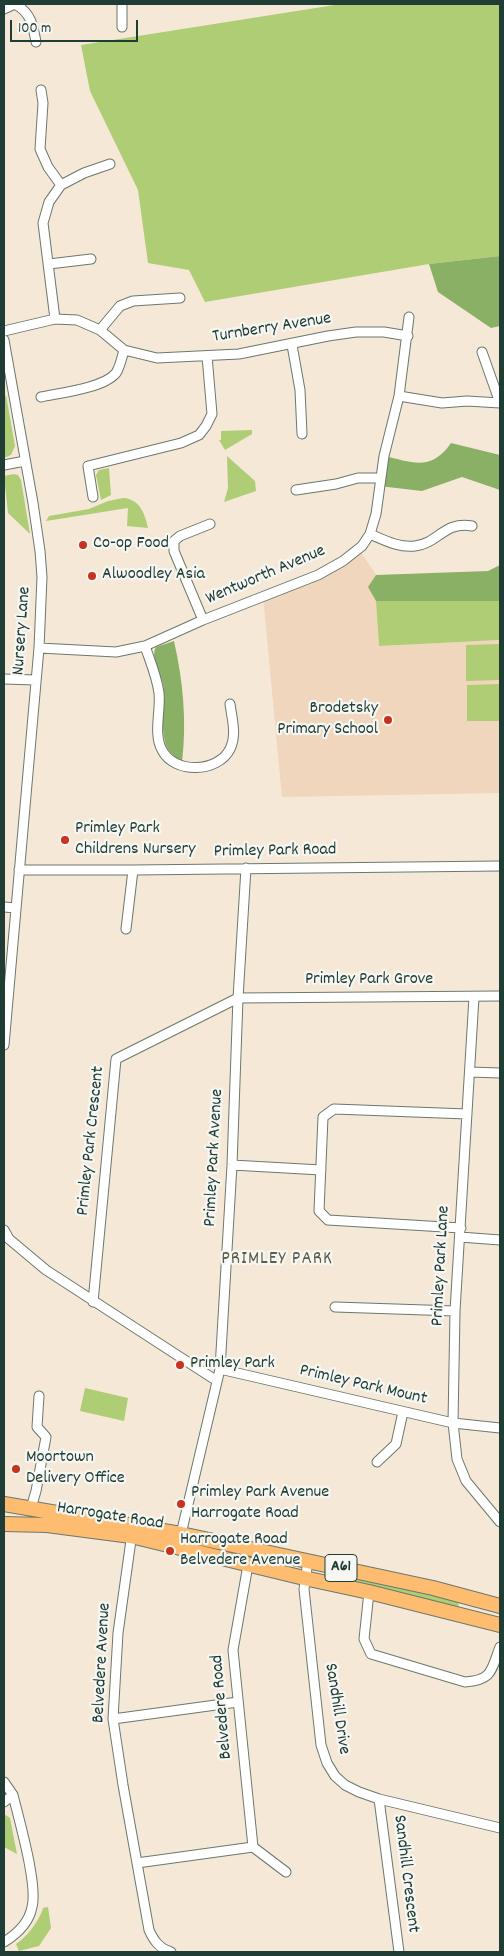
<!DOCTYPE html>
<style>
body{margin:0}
#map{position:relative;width:504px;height:1956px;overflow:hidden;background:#f5e8d7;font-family:Dekko,sans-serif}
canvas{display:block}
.frame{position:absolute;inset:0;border:5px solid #1f3d34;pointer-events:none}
.scale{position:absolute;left:10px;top:20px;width:128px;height:22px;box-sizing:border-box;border:2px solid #1f3d34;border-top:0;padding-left:6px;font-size:15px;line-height:18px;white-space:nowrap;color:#1f3d34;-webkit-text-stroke:4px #f6f6f2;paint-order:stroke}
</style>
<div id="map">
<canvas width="504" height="1956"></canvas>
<div class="frame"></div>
<div class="scale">100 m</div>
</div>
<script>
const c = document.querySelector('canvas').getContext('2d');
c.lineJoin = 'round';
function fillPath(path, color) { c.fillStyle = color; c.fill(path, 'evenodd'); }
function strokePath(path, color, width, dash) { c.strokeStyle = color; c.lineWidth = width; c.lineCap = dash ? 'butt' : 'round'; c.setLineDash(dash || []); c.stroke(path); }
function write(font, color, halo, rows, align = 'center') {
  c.font = font + ' Dekko,sans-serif'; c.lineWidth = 4.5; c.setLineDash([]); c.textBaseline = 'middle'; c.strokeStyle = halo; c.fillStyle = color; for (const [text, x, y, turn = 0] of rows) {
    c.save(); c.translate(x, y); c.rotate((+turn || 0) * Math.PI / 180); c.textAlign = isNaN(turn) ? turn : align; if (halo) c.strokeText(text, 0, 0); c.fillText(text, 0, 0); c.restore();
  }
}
fillPath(new Path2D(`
 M359,549L376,575L369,587L376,601L379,646L500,640V793L282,797L263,596L318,575Z`), '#efd6bc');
fillPath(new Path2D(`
 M341,4H500V256L429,264L205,302L189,270L148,263L138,190L90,91L81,45Z
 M6,395L15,446L11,455L4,458V399Z
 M252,430V434L225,450L219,440H221V431Z
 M227,456L255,481L256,491L224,502L228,488Z
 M109,468L111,495L101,500L96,475L99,470Z
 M14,474L18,475L21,480L30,534L8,513L4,476Z
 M123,498C140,499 145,514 148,528L127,526L128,508L46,521L49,516L89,509L108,501Z
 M376,601H500V640L379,646Z
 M500,644V680L466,681V645Z
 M500,684V721H467V685Z
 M85,1388L128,1398L124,1421L80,1411Z
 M345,1573L459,1600L458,1609L344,1582Z
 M4,1814L10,1818L17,1854L4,1847Z
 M48,1907L51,1928L39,1946L19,1951L16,1944C26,1938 40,1920 43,1908Z`), '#aecd75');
fillPath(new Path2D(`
 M500,256V326L491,328L438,292L429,264Z
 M451,443L500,455V490L462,477L422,491L379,486L384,456C412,462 431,472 451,443Z
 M500,565V601H376L368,587L376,575L488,571Z
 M174,641C183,681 187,721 182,762C175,757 167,751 165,742C160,723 166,703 163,684C160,672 150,658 156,647Z`), '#8ab066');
const minor = new Path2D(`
 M15,4C31,13 33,25 36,42
 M122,4V27
 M4,9L15,4
 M41,90L43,103L40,149L48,167L61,185
 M49,264L91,259
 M55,319L43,223L49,202L61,185L84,173L110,164
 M100,330L120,306L133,301L180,298
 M4,331L55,319L77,320L100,330L124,350L157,358L239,354L328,336L356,332H384L408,336
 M4,340L33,503L40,551L42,577L39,648L4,1045
 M292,345L300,390L302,434
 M482,352L500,403
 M399,396L442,403L467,401L500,403
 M41,397C60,393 104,388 116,373C120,367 122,357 124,350
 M4,465L25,461
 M296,490L336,484L358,478H380
 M93,497L88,466L181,443L199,435L206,426L212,414L207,356
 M370,534C384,540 399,548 415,546C439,543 444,521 472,526
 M203,620L174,551V541L180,536L210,524
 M145,646C150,661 157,677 159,693C161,712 153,733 162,750C174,774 218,773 230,749C237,735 232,719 230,704
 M39,648L116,652L145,646L203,620L318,575L343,561L362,546L370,534L376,514L384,456L399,396L409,317
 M4,679L36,680
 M19,870H133L500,866
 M4,907L16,908
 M126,929L133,870
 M474,997L455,1311L453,1423L457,1459L466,1481L500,1522
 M470,1072L500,1073
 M232,1165L321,1170
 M461,1228L328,1220L319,1211L323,1117L334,1109L467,1114
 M4,1230L9,1239L46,1270L217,1381
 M460,1237L500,1240
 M93,1302L116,1059L238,998L500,996
 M335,1307L455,1311
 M220,1369L453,1423L500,1428
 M377,1462L396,1444L403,1412
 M31,1508L36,1491L46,1437L37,1427L39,1396
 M132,1533L118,1633L113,1719L123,1785L149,1930C154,1941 159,1948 171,1952
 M181,1534L220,1369L232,1165L238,998L246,868
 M308,1561L304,1589L321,1745L327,1763L335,1776L345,1785L359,1792L379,1799L500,1828
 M248,1565L233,1650L253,1847
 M369,1592L364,1639L371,1654L465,1682C493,1680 491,1670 500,1647
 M113,1719L238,1702
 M4,1782L13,1795C19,1820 38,1885 32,1907C29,1923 17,1934 4,1942
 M379,1799L399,1952
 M4,1802L13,1795
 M253,1847L286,1872
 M137,1863L253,1847`);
const trunk = new Path2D(`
 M4,1504L181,1534L433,1588L500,1606
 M4,1524L47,1525L131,1536L304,1578L369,1592L500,1625`);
strokePath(minor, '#6a796d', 11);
strokePath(trunk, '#6a796d', 16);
strokePath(minor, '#fff', 9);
strokePath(trunk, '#fdbc70', 14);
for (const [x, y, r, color] of [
 [83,545,5,"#c8321e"],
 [92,576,5,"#c8321e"],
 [388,720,5,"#c8321e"],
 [65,840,5,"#c8321e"],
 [180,1365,5,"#c8321e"],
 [16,1469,5,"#c8321e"],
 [181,1504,5,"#c8321e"],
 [170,1551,5,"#c8321e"]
]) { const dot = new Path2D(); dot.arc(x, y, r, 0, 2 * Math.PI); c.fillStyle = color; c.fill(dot); strokePath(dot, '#f6f6f2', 2); }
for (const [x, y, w] of [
 [341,1568,32]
]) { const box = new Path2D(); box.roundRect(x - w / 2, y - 13.5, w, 27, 4); c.fillStyle = '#f6f6f2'; c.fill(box); strokePath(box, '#1f3d34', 1); }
write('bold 16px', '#1f3d34', null, [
 ["A61",341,1568]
]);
write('18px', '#1f3d34', '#f6f6f2', [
 ["Turnberry Avenue",272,329,-9],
 ["Wentworth Avenue",266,576,-23],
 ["Nursery Lane",23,631,-86],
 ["Primley Park Road",275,852,-1],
 ["Primley Park Grove",369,981],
 ["Primley Park Crescent",92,1141,-84],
 ["Primley Park Avenue",215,1158,-87],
 ["Primley Park Lane",442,1266,-87],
 ["Primley Park Mount",363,1386,13],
 ["Harrogate Road",110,1517,9],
 ["Belvedere Avenue",103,1663,-87],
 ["Belvedere Road",223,1707,-95],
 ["Sandhill Drive",336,1709,81],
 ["Sandhill Crescent",405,1874,83]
]);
write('18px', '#1f3d34', '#f6f6f2', [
 ["Co-op Food",93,545],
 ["Alwoodley Asia",102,576],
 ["Brodetsky",378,710,"right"],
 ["Primary School",378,731,"right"],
 ["Primley Park",75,830],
 ["Childrens Nursery",75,851],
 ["Primley Park",190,1365],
 ["Moortown",26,1459],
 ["Delivery Office",26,1480],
 ["Primley Park Avenue",191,1494],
 ["Harrogate Road",191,1515],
 ["Harrogate Road",180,1541],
 ["Belvedere Avenue",180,1562]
], 'left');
c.letterSpacing = '1px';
write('19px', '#5e5c48', '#f6f6f2', [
 ["PRIMLEY PARK",277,1260]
]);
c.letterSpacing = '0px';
</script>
